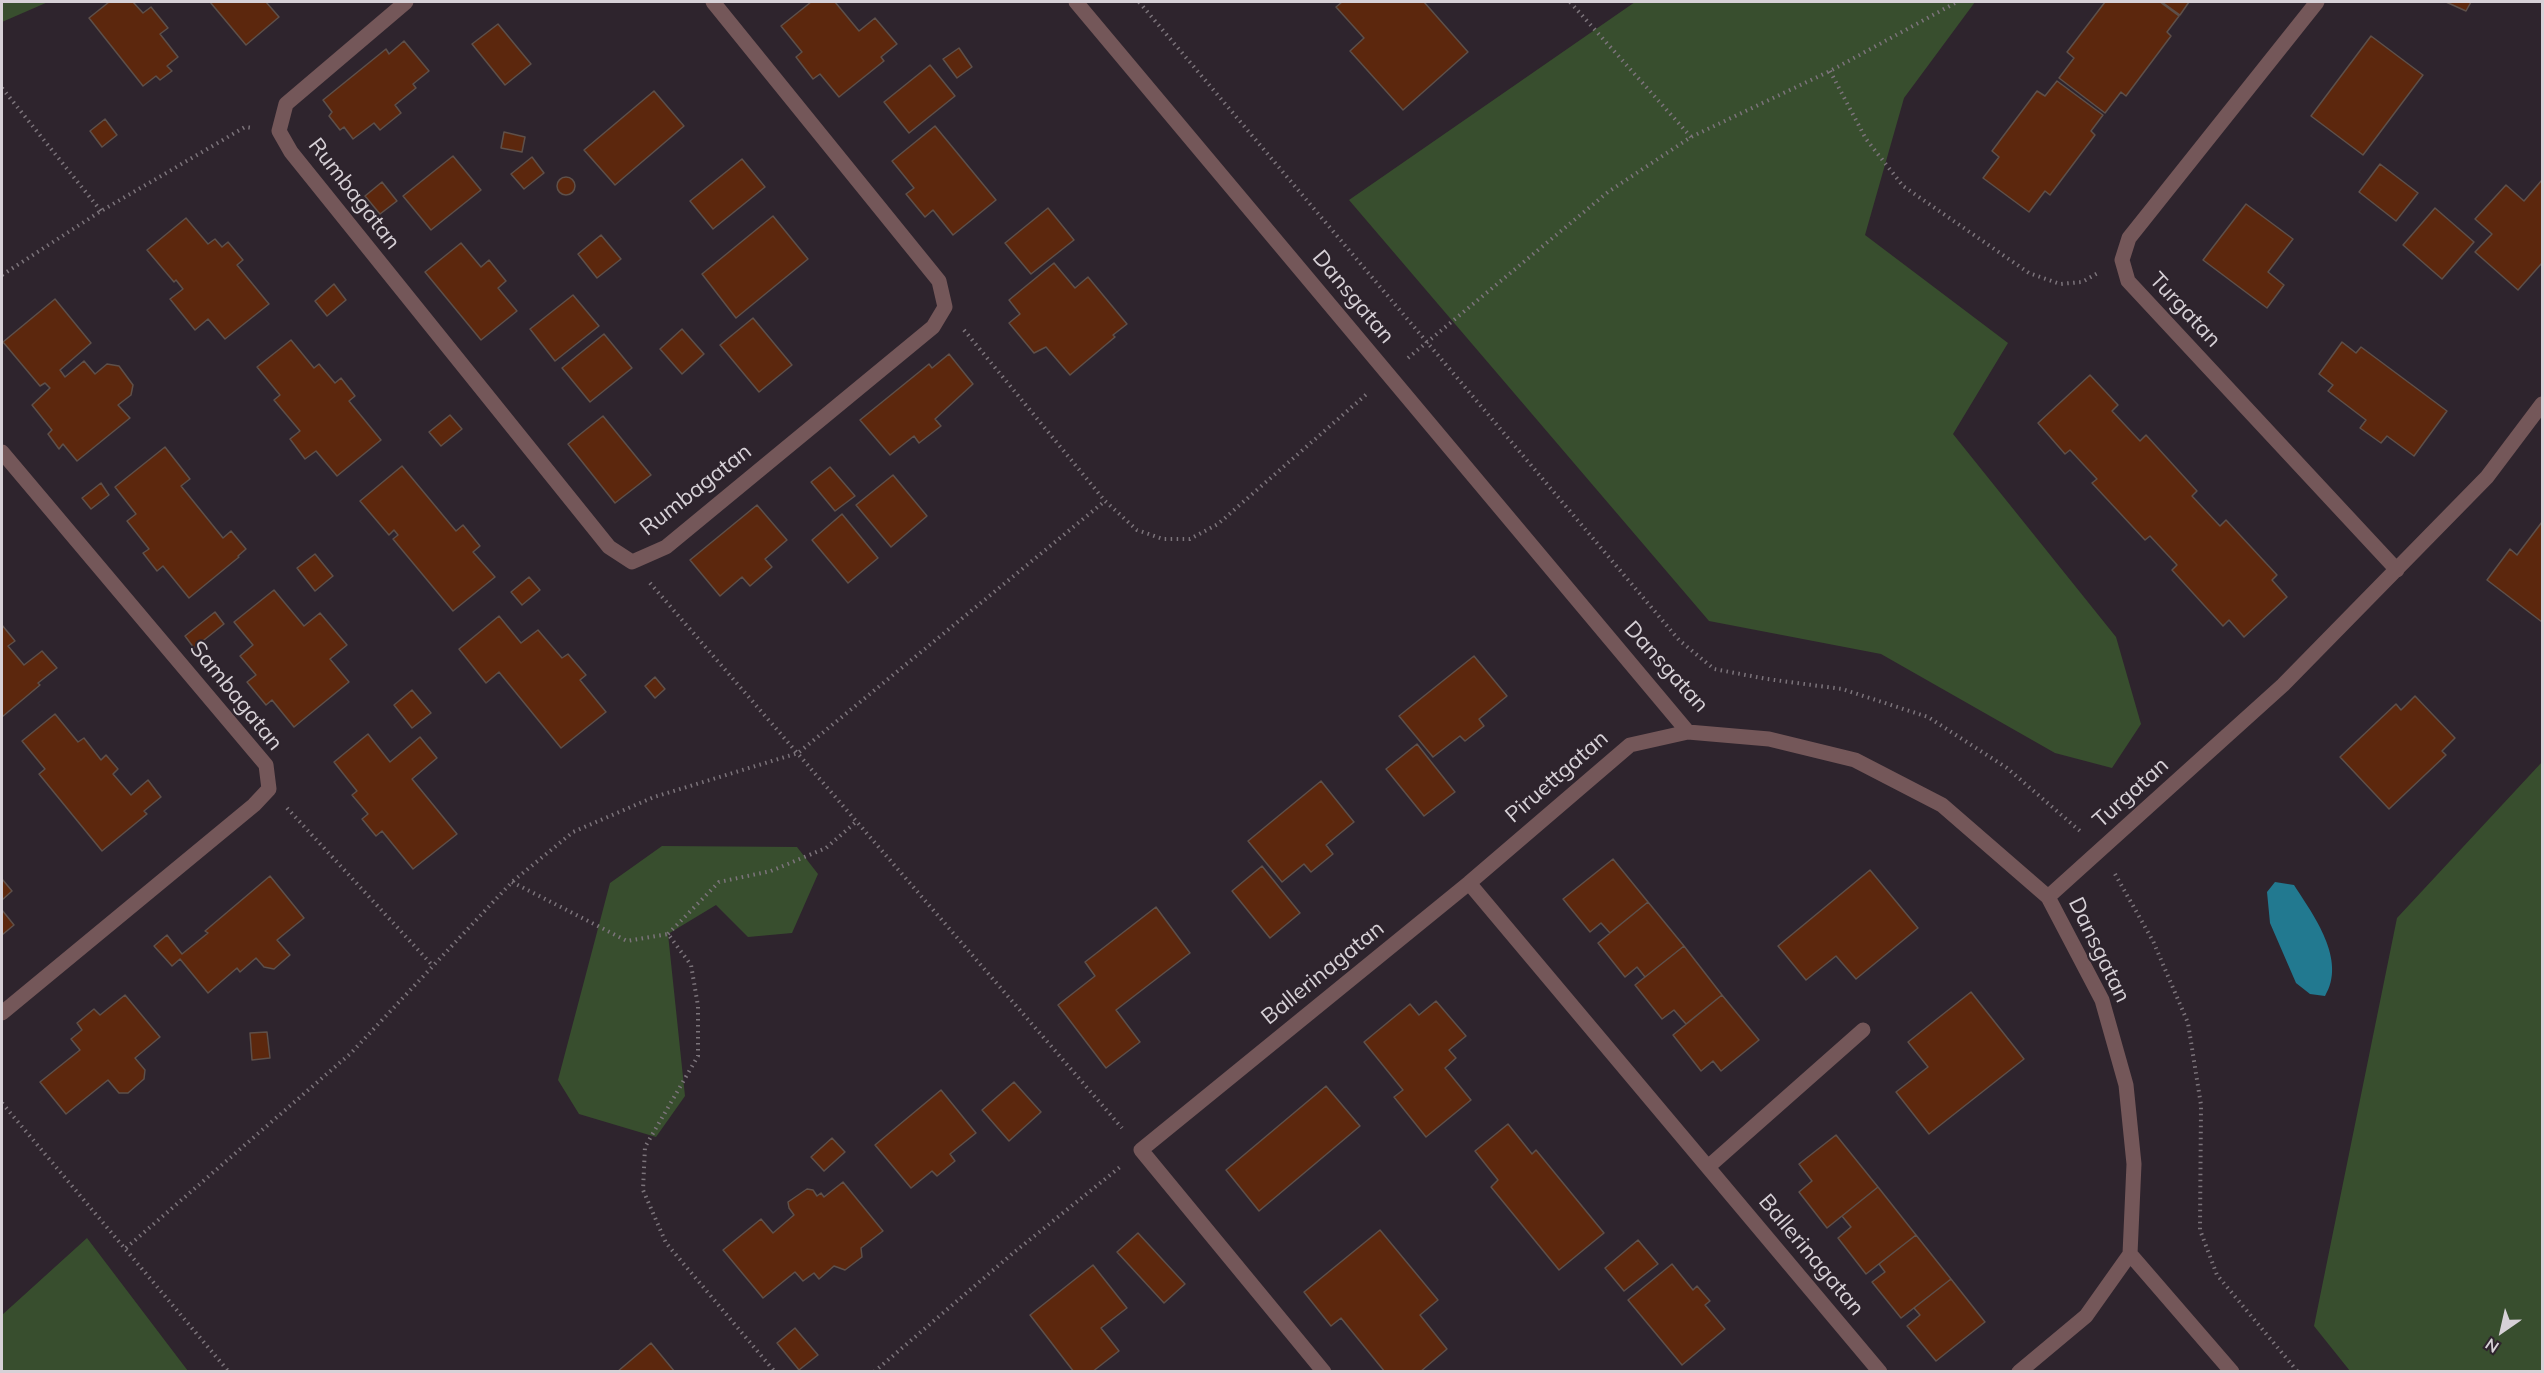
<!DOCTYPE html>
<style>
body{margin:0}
#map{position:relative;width:2544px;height:1373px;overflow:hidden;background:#2e242d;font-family:Mulish,sans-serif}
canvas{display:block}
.frame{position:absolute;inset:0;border:3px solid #d7d1d7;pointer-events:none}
.north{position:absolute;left:2472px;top:1301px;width:60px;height:60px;-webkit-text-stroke:4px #2e242d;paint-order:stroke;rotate:214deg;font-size:16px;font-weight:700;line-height:24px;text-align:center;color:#d7d1d7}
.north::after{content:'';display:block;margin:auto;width:21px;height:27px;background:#d7d1d7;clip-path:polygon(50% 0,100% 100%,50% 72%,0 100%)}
</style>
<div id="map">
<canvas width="2544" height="1373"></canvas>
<div class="frame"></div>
<div class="north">N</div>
</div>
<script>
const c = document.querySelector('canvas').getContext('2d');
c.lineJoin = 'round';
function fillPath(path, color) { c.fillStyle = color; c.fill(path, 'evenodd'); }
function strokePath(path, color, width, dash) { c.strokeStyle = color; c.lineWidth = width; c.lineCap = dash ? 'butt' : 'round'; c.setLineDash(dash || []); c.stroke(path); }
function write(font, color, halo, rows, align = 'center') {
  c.font = font + ' Mulish,sans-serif'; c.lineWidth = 4.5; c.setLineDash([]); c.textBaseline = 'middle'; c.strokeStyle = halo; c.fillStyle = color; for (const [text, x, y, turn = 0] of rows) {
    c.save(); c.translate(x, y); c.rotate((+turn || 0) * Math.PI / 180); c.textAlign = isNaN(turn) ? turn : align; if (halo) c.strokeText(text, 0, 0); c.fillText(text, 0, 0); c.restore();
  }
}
fillPath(new Path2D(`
 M2,2H48L2,22Z
 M1635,2H1975L1904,98L1865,235L2008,343L1953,434L2116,637L2141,724L2112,768L2055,753L1881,654L1709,621L1349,200Z
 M2542,762V1371H2350L2314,1326L2397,918Z
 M662,846L797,847L818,874L792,933L748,937L716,905L668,934L685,1096L656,1137L579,1114L558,1080L610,883Z
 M87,1238L188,1371H2V1315Z`), '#384e2e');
fillPath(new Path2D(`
 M2275,882L2294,885C2314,916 2347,960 2325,996L2310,994L2296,983L2270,923L2267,892Z`), '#227990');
const building = new Path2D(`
 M109,2H133L143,13L151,7L168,28L160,34L178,57L167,66L172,71L160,80L156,76L143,86L89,18Z
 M210,2H266L279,17L246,45Z
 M811,2H835L859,31L875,18L897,44L881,57L884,61L839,97L820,74L813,79L796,57L802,52L781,26Z
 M1342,2H1424L1468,52L1403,110L1350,51L1364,38L1336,7Z
 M2105,2H2160L2179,16L2167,32L2171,36L2126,96L2121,92L2105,113L2059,78L2074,58L2067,52Z
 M2162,2H2189L2180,15Z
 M2446,2H2471L2466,11Z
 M498,24L531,64L505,85L472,44Z
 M2371,36L2423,75L2363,155L2311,116Z
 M404,41L429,71L413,84L416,88L395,105L401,113L380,130L374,123L353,139L344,127L340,130L329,116L332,112L323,100L386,49L389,54Z
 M959,48L972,67L957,78L943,59Z
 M930,65L955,96L909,133L884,102Z
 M2057,81L2103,115L2091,131L2095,135L2050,195L2045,191L2029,212L1983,178L1999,157L1992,151L2037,91L2045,96Z
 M654,91L684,126L615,185L584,150Z
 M105,119L117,135L102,147L90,131Z
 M935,126L996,200L953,235L933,210L925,217L906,194L914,188L892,161Z
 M504,132L525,137L522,152L501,148Z
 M453,156L481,190L431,230L403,196Z
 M532,157L544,173L524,189L511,174Z
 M742,159L765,187L713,229L690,201Z
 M2380,164L2418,193L2396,221L2359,192Z
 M557 186a9 9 0 1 1 18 0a9 9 0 1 1-18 0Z
 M2542,180V263L2518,290L2475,252L2492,234L2475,219L2506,185L2524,201Z
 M382,182L397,201L380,214L365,196Z
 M2246,204L2293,239L2268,272L2284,285L2267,308L2203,260Z
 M1048,208L1074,240L1031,274L1005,243Z
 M2435,208L2474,242L2442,279L2403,245Z
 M773,216L808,259L736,318L702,274Z
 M186,218L208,244L215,239L222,247L228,242L243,260L237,265L269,304L225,339L208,319L195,330L170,299L183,289L176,280L174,282L147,250Z
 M601,235L621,259L597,278L578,254Z
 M461,243L481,267L489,260L506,281L498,288L517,311L481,340L425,272Z
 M1054,263L1075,288L1088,277L1127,324L1113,335L1115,337L1070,375L1046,347L1034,353L1009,323L1020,314L1009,300Z
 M334,284L346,300L327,316L315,301Z
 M573,295L599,326L555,361L530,329Z
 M55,299L91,343L60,370L65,377L84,361L95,374L107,364L119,366L133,385L131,395L118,405L130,418L77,461L63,444L59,449L48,434L52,430L32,405L50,388L45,383L40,386L3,342Z
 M753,318L792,365L759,392L720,345Z
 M682,329L704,354L682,374L660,349Z
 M604,334L632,368L590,402L562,368Z
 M291,340L314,368L319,364L335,383L341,378L355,396L349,401L381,440L337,476L316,451L305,459L290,439L300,431L274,400L280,395L257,367Z
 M2342,342L2356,353L2361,347L2447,411L2414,456L2387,436L2381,443L2360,428L2366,420L2328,391L2333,385L2319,374Z
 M949,354L973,384L935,419L941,426L919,443L914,436L890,455L860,420L929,364L932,368Z
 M2090,375L2118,405L2112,411L2140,441L2146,435L2197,491L2192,496L2220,526L2226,520L2277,575L2272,580L2287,597L2244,637L2229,620L2223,626L2172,570L2177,565L2150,536L2145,540L2092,483L2097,479L2070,450L2065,454L2038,423Z
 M450,415L462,429L441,446L429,432Z
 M603,416L651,475L615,503L568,444Z
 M165,447L190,479L181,486L223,538L231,531L246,549L238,556L239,557L189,598L163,566L157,571L143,553L149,549L127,521L136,514L115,487Z
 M402,466L456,531L463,525L480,546L473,552L495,577L453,611L393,539L398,535L394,530L389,535L360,501Z
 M830,467L855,496L835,511L811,482Z
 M893,475L927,516L891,547L856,505Z
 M101,483L109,495L91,509L82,498Z
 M757,505L787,540L765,559L772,567L750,586L742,577L720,596L690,560Z
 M842,514L878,558L848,583L812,540Z
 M2542,522V622L2487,580L2510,549L2517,555Z
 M315,554L333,576L315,591L297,568Z
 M529,577L540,590L522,605L511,592Z
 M274,590L304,626L320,613L347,645L330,659L349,682L294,727L272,700L266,705L247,682L256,675L240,656L253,645L234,622Z
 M215,612L224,624L194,648L185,636Z
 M499,616L521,643L538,630L562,658L568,654L586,675L580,680L606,712L561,748L499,672L486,683L459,649Z
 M2,625L15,641L8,646L24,665L42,651L57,668L38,683L40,685L2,717Z
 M1474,656L1507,696L1479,719L1484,726L1465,741L1460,736L1433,757L1399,716Z
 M655,677L665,689L655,698L645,686Z
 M412,690L431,713L412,728L394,705Z
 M2415,696L2455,738L2442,751L2446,755L2389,809L2340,757L2396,704L2401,710Z
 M55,714L78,742L84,738L101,760L106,755L118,769L113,774L131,795L148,780L161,797L144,811L147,814L102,851L39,774L45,769L22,741Z
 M368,734L390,762L420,737L437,758L412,779L457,834L413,869L382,831L376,836L362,819L368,814L352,795L357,791L334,762Z
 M1417,744L1455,792L1424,816L1386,769Z
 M1321,781L1354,822L1326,845L1333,854L1311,872L1304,864L1282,882L1248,841Z
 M1613,859L1648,902L1610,933L1601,923L1590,932L1563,899Z
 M1262,866L1300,913L1270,938L1232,891Z
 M1870,870L1918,928L1856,979L1836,956L1806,980L1778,946Z
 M270,876L304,918L277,940L290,955L274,969L264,967L256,958L240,972L237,968L208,993L180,959L172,966L154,946L167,935L182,954L208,933L205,931Z
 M2,879L12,891L2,900Z
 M1648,902L1684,946L1645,977L1637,967L1625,977L1598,943Z
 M1156,907L1190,953L1116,1010L1140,1042L1106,1068L1058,1005L1095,976L1085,962Z
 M2,910L14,925L2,935Z
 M1684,946L1722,995L1686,1024L1674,1010L1662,1019L1635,985Z
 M1971,992L2024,1059L1929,1134L1896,1092L1928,1067L1908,1042Z
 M125,995L160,1037L135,1058L145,1070L144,1079L128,1093H119L108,1080L66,1114L40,1082L80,1050L71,1039L82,1030L77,1023L94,1009L100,1015Z
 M1722,995L1759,1040L1721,1071L1713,1061L1701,1071L1673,1035Z
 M1436,1001L1466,1036L1449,1050L1456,1058L1445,1068L1471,1100L1426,1137L1394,1097L1403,1090L1364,1042L1410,1004L1419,1015Z
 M267,1032L270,1058L252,1060L250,1033Z
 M1014,1082L1041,1112L1009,1141L982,1110Z
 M1326,1086L1360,1126L1259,1211L1226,1170Z
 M941,1090L976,1133L950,1154L955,1161L937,1176L932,1171L911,1188L875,1145Z
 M1508,1124L1532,1154L1536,1150L1604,1233L1559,1270L1491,1187L1498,1180L1475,1151Z
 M1836,1135L1878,1187L1827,1228L1799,1192L1812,1181L1799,1164Z
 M832,1138L845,1152L824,1171L811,1157Z
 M843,1182L883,1231L861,1248L862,1257L845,1270L834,1266L819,1279L814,1273L803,1281L795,1272L763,1298L723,1250L761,1219L773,1233L794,1215L789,1208L788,1202L807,1189L813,1190L817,1196L821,1193L824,1197Z
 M1878,1187L1916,1235L1866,1274L1838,1238L1851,1227L1842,1216Z
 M1380,1230L1438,1300L1420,1315L1447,1349L1420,1372H1385L1341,1318L1331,1326L1304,1292Z
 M1138,1233L1185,1284L1164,1303L1117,1252Z
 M1916,1235L1951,1279L1901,1318L1872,1282L1885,1272L1879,1264Z
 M1638,1240L1658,1264L1624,1291L1605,1268Z
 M1672,1264L1693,1290L1697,1286L1710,1301L1705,1305L1725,1329L1682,1365L1628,1300Z
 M1093,1265L1127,1308L1101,1328L1119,1351L1092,1372H1074L1030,1315Z
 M1951,1279L1985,1322L1936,1361L1907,1326L1920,1315L1914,1308Z
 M795,1328L818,1355L799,1370L777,1343Z
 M651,1343L675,1372H617Z`);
fillPath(building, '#5c270d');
strokePath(building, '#5e504a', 1.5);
strokePath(new Path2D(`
 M1139,2L1679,640L1714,669L1767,679L1842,689L1928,717L2007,768L2080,831
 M1570,2L1691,137
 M1830,71L1866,139L1903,186L2029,273L2060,284L2082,282L2098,273
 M2,88L101,211
 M2,275L101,211L245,127L253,128
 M964,330L1105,501L1137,530L1163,539H1190L1218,524L1369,392
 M1408,358L1608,192L1691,137L1830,71L1957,2
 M650,583L1122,1128
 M287,808L433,966
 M2115,874L2153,941L2188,1023L2201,1105L2200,1230L2217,1275L2298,1372
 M512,882L627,941L668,934L691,965L698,1006V1056L645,1147L643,1190L666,1243L775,1372
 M668,934L719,882L771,871L826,848L857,821
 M2,1103L229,1372
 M126,1248L351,1053L512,882L573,832L654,797L798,753L1105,501
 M874,1372L1012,1254L1120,1167`), '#7c747b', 4, [1.5, 4.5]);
strokePath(new Path2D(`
 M406,2L286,104L279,131L291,152L609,547L632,562L666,547L933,327L945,307L939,281L713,2
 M1076,2L1688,732
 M2317,2L2129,238L2122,260L2128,281L2397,570
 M2,452L266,765L269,789L254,805L2,1013
 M1469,883L1880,1372
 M2048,897L2283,685L2487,477L2542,404
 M1708,1167L1863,1030
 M1324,1372L1141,1150L1469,883L1630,745L1688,732L1769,739L1855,760L1942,805L2048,897L2102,1000L2126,1085L2134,1164L2130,1254L2232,1372
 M2019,1372L2086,1316L2130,1254`), '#745759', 15);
write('22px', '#d7d1d7', '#2e242d', [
 ["Rumbagatan",354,194,52],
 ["Dansgatan",1353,297,50],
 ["Turgatan",2185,310,47],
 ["Rumbagatan",696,490,-38],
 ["Dansgatan",1666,667,48],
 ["Sambagatan",236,696,51],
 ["Piruettgatan",1557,777,-41],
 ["Turgatan",2131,793,-42],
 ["Dansgatan",2099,950,64],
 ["Ballerinagatan",1323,973,-39],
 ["Ballerinagatan",1811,1255,50]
]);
</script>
